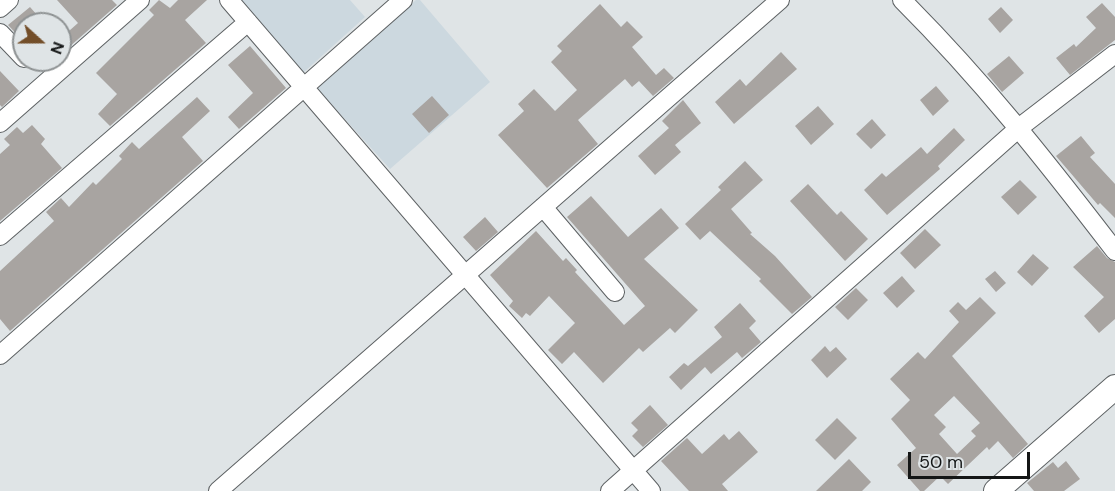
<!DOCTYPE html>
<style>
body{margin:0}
#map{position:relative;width:1115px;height:491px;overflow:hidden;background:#dfe4e6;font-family:"DM Sans",sans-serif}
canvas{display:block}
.north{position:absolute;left:12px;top:12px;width:60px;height:60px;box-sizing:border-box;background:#dfe4e6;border:2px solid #8e9293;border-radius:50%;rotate:111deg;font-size:16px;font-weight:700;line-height:24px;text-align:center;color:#141616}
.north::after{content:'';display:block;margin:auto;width:21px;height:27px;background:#734e29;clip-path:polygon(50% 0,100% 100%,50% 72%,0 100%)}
.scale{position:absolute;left:908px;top:452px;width:122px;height:27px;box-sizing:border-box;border:3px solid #141616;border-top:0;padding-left:8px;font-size:18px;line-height:21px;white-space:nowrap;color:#141616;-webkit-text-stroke:4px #dfe4e6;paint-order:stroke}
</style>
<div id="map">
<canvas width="1115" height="491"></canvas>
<div class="north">N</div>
<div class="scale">50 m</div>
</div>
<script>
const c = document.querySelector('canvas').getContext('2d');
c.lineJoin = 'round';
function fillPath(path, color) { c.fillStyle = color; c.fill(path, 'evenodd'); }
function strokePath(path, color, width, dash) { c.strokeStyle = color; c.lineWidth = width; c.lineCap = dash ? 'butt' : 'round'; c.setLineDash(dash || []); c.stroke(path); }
fillPath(new Path2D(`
 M238,0H350L365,17L303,73Z
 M416,0H420L490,82L390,169L315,86Z`), '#ccd8df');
fillPath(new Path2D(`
 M57,0H112L117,5L60,55V39L78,23Z
 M159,0L170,8L178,0H207L185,20L206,43L110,126L98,114L117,94L96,73L154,15L149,10Z
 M1102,3L1115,17V40L1070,75L1056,58L1074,44L1076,47L1096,28L1086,17Z
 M600,4L621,27L627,21L643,37L632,47L656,75L664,68L674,78L653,96L639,81L632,87L625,79L578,120L598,144L547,188L498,135L524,111L518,104L534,89L555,111L577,90L551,62L562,51L557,46Z
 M30,7L45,24H24V42L8,25Z
 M1001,7L1013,20L1000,33L988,19Z
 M250,46L286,88L239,129L228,117L253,93L228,65Z
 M781,52L797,69L734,124L715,102L740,79L746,86Z
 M1009,56L1024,73L1002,92L987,74Z
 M35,60H55L43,70Z
 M0,71L19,91L2,107L0,105Z
 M936,86L949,101L933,116L920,100Z
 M432,96L449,115L429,133L412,114Z
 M197,97L210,111L182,137L203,161L10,331L0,319V271L54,221L46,212L61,198L69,207L93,182L96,185L122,159L119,156L132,142L139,149Z
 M683,100L701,123L675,145L681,152L655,175L638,156L669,128L662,121Z
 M818,106L834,124L811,145L795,126Z
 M872,119L886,135L871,149L856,134Z
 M32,125L45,139L41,144L62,168L0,221V154L10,145L4,139L17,127L23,133Z
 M954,128L965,140L938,166L940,169L887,215L864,190L882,173L886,177L921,147L927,154Z
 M1081,136L1095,153L1090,157L1115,184V218L1100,203L1098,205L1056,156Z
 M745,161L763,180L731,209L752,233L750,234L775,256L812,297L792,314L759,281L761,279L710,231L700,240L685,224L721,190L718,187Z
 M1020,180L1037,197L1018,215L1001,197Z
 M808,184L837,215L841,211L868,239L845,261L790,201Z
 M591,196L628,237L661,208L679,228L644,259L698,310L675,333L670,328L643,352L639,348L603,383L574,352L562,364L548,350L575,323L549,296L530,316L526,313L522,318L509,306L513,301L490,275L536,231L563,261L566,258L577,270L575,272L624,325L645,306L567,217Z
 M485,217L498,232L476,251L463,237Z
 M925,229L941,245L915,269L900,253Z
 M1097,246L1107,258L1115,262V319L1099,333L1084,316L1104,297L1073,267Z
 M1033,254L1049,268L1032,286L1017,272Z
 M995,271L1006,283L996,292L985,279Z
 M902,276L915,291L897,308L883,293Z
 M856,288L868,300L848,320L835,307Z
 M980,297L996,313L952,356L1028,444L1013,458L998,441L989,450L987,447L948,484L940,476L924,491H920L897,465L916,448L891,419L910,400L890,379L918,352L925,359L959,322L949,311L958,302L966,310ZM954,396L980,423L971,431L976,436L957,454L939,434L946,427L934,415Z
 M740,303L756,321L749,328L761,342L742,358L737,352L711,374L705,367L681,390L669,377L684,363L688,366L722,337L714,327Z
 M825,346L830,352L836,347L847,359L827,378L811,360Z
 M650,405L668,425L643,447L632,436L638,430L631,423Z
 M837,418L857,438L835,460L815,440Z
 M739,431L758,452L722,484L728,491H689L661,461L687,438L702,454L724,434L729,440Z
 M849,459L871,482L862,491H816Z
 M1066,461L1080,479L1064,491H1034L1027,483L1053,462L1058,468Z`), '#a8a4a1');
const street = new Path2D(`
 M229,0L651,491
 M902,0C982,80 1046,161 1115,251
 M0,8L9,0
 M0,33L24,58
 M0,123L140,0
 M543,207L615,292
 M0,236L248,22
 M0,355L403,0
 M218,491L780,0
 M610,491L1020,127L1115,54`);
const secondary = new Path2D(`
 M996,491L1115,387`);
strokePath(street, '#5d6163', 20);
strokePath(secondary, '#5d6163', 26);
strokePath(street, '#fff', 18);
strokePath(secondary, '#fff', 24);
</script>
